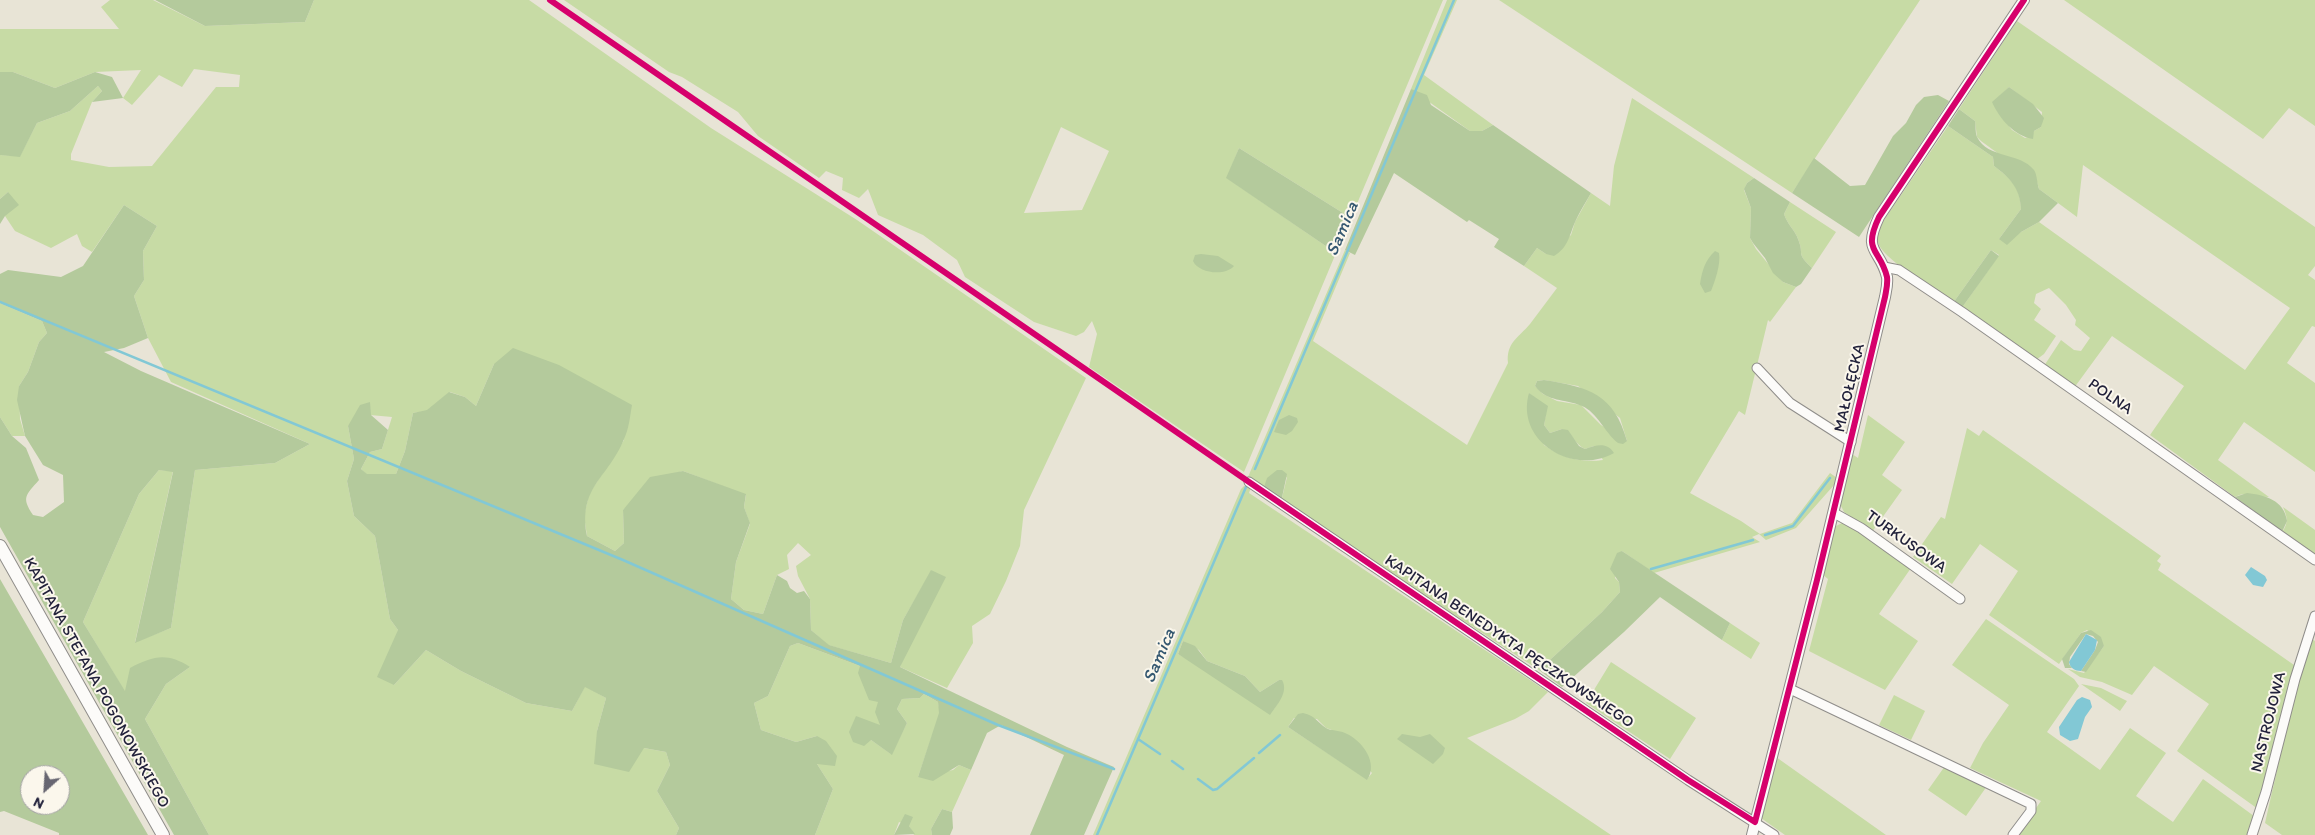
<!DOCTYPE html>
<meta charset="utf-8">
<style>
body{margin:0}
#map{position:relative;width:2315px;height:835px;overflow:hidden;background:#e8e4d6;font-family:Itim,sans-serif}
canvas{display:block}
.north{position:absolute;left:20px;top:765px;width:50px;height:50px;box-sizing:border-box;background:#fbf7ec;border:1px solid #a4a2a5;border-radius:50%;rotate:206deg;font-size:14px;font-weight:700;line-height:20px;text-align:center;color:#22223b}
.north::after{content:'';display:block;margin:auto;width:18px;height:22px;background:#676671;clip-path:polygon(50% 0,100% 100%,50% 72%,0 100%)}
</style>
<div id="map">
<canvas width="2315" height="835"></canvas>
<div class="north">N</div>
</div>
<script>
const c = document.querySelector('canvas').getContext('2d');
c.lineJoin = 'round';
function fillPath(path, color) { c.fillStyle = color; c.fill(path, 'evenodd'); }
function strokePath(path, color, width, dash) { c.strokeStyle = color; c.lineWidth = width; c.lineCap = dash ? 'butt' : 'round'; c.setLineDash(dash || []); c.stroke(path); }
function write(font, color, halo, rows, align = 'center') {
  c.font = font + ' Itim,sans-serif'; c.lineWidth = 4; c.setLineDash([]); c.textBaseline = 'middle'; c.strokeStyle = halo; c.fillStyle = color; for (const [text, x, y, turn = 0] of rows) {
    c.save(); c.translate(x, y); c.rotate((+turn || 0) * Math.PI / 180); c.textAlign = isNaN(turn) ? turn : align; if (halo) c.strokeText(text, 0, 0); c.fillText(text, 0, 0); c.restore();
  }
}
fillPath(new Path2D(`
 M110,0H153L205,26L305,22L314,0H529L711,128L857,220L1086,378L1024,510L1020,546L1006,581L990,614L972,626L973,643L947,688L900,667L932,570L903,620L891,663L828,645L811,630L810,599L798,576L796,566L811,555L798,543L787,555L789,569L777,575L763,614L744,610L731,599L736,562L750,524L744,507L746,495L683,471L668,475L623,510L624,543L615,551L587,536L584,516L589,494L624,440L494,364L476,406L465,397L450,392L427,411L413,413L405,451L396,474H366L361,469L370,452L382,449L392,417L370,415L348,426L354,459L347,481L354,516L375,536L390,619L398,630L394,685L426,650L461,671L526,703L572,711L585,686L606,698L597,731L644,748L666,752L670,765L657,791L679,828L676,835H209L145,719L166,684L190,667L125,692L83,622L139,494L159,470L173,471L135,642L171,628L195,470L275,463L310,444L171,382L148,338L134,296L144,280L143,251L157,226L124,205L92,252L82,246L77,234L51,248L15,231L5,216L8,192L0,199V155L20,156L37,123L70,111L98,86L102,91L92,102L71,154V160L109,167L152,166L216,87H239L240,75L194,69L182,87L159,75L132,105L123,98L141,70L95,72L55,88L13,72H0V29H119L101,7Z
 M564,0H1443L1351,218L1239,148L1227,178L1336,253L1244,472L1089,367L1097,334L1092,321L1084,332L1076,336L1034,322L965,277L957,260L923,235L878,215L868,189L859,198L842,190L843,178L826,171L819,178L758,136L738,112L682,77L669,72ZM1061,127L1109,151L1082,210L1024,213Z
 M1447,0H1457L1424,75L1493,125L1482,131H1470L1411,89Z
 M1499,0H1920L1792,193Z
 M2064,0H2315V126L2289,108L2263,139Z
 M2017,21L2315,227V266L2308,275L2315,280V327L2312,326L2287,363L2315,383V472L2244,422L2218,460L2269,497C2257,497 2246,490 2235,497L2150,435L2184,386L2112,336L2074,388L2044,366L2061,340L2074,350L2081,351L2090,338L2075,325L2076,320L2066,305L2049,288L2036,294L2034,303L2041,309L2034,320L2056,336L2044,354L2036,360L1961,309L1999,255L1991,250L1953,303C1936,289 1887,262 1879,245C1876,239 1879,232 1880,226L1948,126L1993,157L1994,166C2011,179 2020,186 2021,209L1999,239L2021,232L2039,222L2245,370L2290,308L2083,165L2077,217L2039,189L2037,182L1981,141L1977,137L1975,121L1959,109ZM2009,87L2042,112L2041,127L2034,131L2032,136L2025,138L2012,130L1996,109V100Z
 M1632,98L1754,178L1747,183L1744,190L1751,208L1750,238L1756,249L1783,282L1796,287L1770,322L1768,320L1745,415L1739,411L1690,493L1741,521L1760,534L1792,523L1830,473L1837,478L1834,485L1796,528L1766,540L1759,534L1752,537L1760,542L1654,573L1622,551L1615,578L1619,582L1620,592L1602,612L1539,670L1281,502L1287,477L1263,490L1248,477L1345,250L1350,253L1313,341L1467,445L1508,363C1506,343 1518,338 1530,324C1539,312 1548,300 1557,288L1524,266L1537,248L1546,254L1571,235L1575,222L1591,193L1610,206L1614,166ZM1544,380L1578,386L1620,418L1627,441L1601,425L1581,405L1557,401L1543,394L1535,386L1537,381ZM1529,393L1546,412L1544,425L1550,433L1562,429C1572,434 1575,444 1585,449L1594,446L1603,460C1580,463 1563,458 1544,445Z
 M1790,202L1836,232L1812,268C1795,252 1805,256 1798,239C1795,230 1787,224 1784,214Z
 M0,303L42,321L47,333L39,342L28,372L19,386L20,419L25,436H12L0,417Z
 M1868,415L1905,442L1882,475L1902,490L1872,532L1844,512L1840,504L1852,454L1858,458Z
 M1967,428L1979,436L1983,430L2161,556L2157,561L2161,564L2158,570L2294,665L2274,751L2258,809L2177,751L2209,704L2154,666L2132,695L2102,682L2080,677L2068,669L2084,673L2104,646L2087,630L2081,633L2059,664L1989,615L2018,571L1980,544L1952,584L1913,557L1941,517L1945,519Z
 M1244,486L1251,487L1249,493L1548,692L1529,711L1515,719L1467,738L1611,835H1093L1241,489ZM1183,641L1199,650L1207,661L1245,676L1260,692L1279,680L1280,699L1274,709L1178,654ZM1294,718L1317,719L1326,728L1332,730L1372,773L1367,779L1288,727Z
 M2283,507L2315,530V557L2282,532C2289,523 2287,516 2283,507Z
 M1844,522L1911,568L1879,614L1918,641L1885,690L1809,651L1828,579L1823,575L1834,527Z
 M1986,619L2074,679L2079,686L2047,732L2100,770L2130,728L2166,753L2136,796L2173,822L2203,779L2254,816L2249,835H2017L2041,801L1970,768L1983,743L2009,705L1952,665Z
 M1730,623L1760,643L1751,659L1722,640Z
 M2312,639L2315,641V835H2282L2265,823L2298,678Z
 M798,643L860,666L878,702L881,725L871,740L891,754L907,723L897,709L902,699L920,698L924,694L938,702L940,713L918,777L953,770L959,765L971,770L952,812L942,809L931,829L932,835H914L909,826L899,822L894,835H815L833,789L817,764V736L796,742L761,730L754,703L768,696L790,646Z
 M1611,662L1696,718L1670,759L1586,703Z
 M2081,684L2101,688L2127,701L2120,711Z
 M1894,695L1925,711L1911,740L1879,725Z
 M1776,757L1886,835H1785L1761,818Z
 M1945,766L1987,786L1966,816L1928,790Z`), '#c7dba5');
fillPath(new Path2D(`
 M155,0H314L305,22L205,26Z
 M0,72H13L55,88L95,72L112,77L123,98L92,102L102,91L98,86L70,111L37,123L20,157L0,155Z
 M2009,87L2033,104L2044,118L2041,127L2034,131L2033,139C2014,136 1999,118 1992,102Z
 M1411,89L1427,95L1431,105L1470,131H1482L1493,125L1591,193C1586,202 1580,211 1576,220C1569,235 1569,247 1554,256L1546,254L1537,248L1524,266L1494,247L1499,239L1469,220L1467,222L1394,173L1355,255L1345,250Z
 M1938,95L1949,101L1859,237L1792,193L1814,158L1850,186L1865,185L1893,136L1906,123L1916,105L1924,97Z
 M1959,109L1975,121C1976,126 1975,132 1977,137C1988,159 2020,152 2034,170C2037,174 2037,183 2039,189L2058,203L2039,222L2021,232L2007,245L1999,239L2021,209C2020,188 2010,178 1994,166L1993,157L1948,126Z
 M1239,148L1351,218L1336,253L1226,178Z
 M1754,178L1790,202L1784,214C1787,224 1795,230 1798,239C1805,256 1795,252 1812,268L1801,284L1796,287L1783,282L1773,273L1765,258L1753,243L1750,238L1751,208L1744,189L1747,183Z
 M8,192L19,205L5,216L0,224V199Z
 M124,205L157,226L143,251L144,280L134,296L148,338L124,348L104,352L141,371L310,444L275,463L195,470L171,628L135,643L173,472L159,470L139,494L83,622L125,691L130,668C153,656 167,652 190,667L166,684L145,719L209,835H174L0,527V417L12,436L26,448L39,480C26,495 21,497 33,515L43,517L64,502L63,475L43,465L25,436L17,400L19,386L28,372L39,342L47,333L42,321L0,303V274L8,270L61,277L83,266Z
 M1991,250L1999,256L1961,309L1953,303Z
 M1715,251L1719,253C1721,264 1715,281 1711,291L1705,293L1700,284C1702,271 1705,260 1715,251Z
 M1201,254L1218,256L1234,266C1226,276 1199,274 1193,261L1195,255Z
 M513,348L559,365L632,405C630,416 629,429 624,439C608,479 578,486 587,536L615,551L624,543L623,510L650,477L683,471L746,494L744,507L750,523L736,562L731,599L744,610L763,614L777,575L787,581L790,588L797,593L804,591L810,599L811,630L829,645L891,663L903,620L931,570L946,577L900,667L1067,747L1114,767L1084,835H1030L1064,755L1001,725L987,733L971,770L959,765L933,781L918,777L939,713L938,702L924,694L920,698L902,699L897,709L907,723L892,755L871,740L864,746L853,742L849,732L856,716L880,725L875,712L878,702L869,700L858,673L860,666L798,643L790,646L768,696L754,703L761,730L796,742L817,736L826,741L837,756L835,766L817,764L833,789L815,835H676L679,828L657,791L670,765L666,752L644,748L629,772L594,764L597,731L606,698L585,687L572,711L526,703L461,671L426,650L394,685L377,677L398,630L390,619L375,536L354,516L347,481L354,459L348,426L360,405L370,402L371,415L388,430L382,449L370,452L361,469L367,474H396L405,451L413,413L427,410L449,392L465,397L476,406L494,364Z
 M1544,380C1589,387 1614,394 1627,441L1623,444L1618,443C1605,433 1597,412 1582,406C1564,398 1548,403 1535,386L1537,381Z
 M1529,393L1548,406L1544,425L1550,433L1562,429L1568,430L1579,446L1585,449C1597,445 1607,442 1614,453C1574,476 1515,442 1529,393Z
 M1289,415L1297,418L1298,422L1292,431L1286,435L1274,432L1279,420Z
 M1277,470H1282L1287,474L1281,502L1263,490L1267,478Z
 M2247,493C2265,495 2284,500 2287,521L2282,532L2235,497Z
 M1622,551L1730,623L1722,640L1660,597L1624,632L1562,687L1539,670L1602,612L1620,592L1619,582L1610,569L1617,553Z
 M0,579L148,835H59V833L4,811L0,812ZM30,775H60V805H30Z
 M2091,630L2101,637L2104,646L2086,672L2081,671L2095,650L2098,642L2093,636L2086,634L2070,657L2069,664L2072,668H2065L2062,659L2081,633Z
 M1183,641L1195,646L1207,661L1245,676L1260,692L1279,680H1282C1289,692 1277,705 1270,715L1178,654Z
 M1303,713C1316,716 1317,722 1326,728C1331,731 1339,730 1345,733C1362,740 1379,763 1367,780L1288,727L1298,714Z
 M1402,734L1420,737L1430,734L1445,748L1443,754L1433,764L1397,739Z
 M942,809L952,812L953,828L950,835H932L931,829Z
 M905,814L913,817L909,826L915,834L894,835Z`), '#b4ca9c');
fillPath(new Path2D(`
 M2251,567L2265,576L2267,580L2263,587L2253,585L2245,575Z
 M2086,634L2097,640L2095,650L2081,671C2075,671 2070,668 2069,662Z
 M2082,697L2090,700L2092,707L2085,717L2078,739L2070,741L2060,735L2059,727L2077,700Z`), '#82c8d5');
strokePath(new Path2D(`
 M0,302L623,560L998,725L1114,769
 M1255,469L1454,0
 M1765,535L1793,526L1830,478
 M1651,569L1753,540
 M1138,739L1160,754
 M1259,753L1280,735
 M1172,761L1183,769
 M1198,779L1213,790L1217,789L1254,758
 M1097,835L1246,487`), '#82c8d5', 2.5);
const minor = new Path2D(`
 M1884,267L1899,270L1962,312L2315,560
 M1757,368L1790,403L1851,442
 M1249,482L1688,780L1774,835
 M1834,513L1861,528L1960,599
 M1790,689L2031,804V811L2013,835
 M2252,835L2266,792L2295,679L2315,616`);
const tertiary = new Path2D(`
 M1752,835L1817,580L1885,297C1886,291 1888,284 1887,277C1880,248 1862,253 1879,217L2024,0`);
const secondary = new Path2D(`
 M0,546L163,835`);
strokePath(minor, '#8f8d8a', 11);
strokePath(tertiary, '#8f8d8a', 12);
strokePath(secondary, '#8f8d8a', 14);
strokePath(minor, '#fcfbf9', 9);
strokePath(tertiary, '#fcfbf9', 10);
strokePath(secondary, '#fcfbf9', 12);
strokePath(new Path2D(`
 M550,0L1249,482L1688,780L1755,822L1817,580L1885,297C1886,291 1888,284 1887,277C1880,248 1862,253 1879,217L2024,0`), '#d6006c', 6);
write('16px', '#22223b', '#fbf7ec', [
 ["MAŁOŁĘCKA",1850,388,-77],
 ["POLNA",2110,397,35],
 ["TURKUSOWA",1906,542,36],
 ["KAPITANA BENEDYKTA PĘCZKOWSKIEGO",1509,642,34],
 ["KAPITANA STEFANA POGONOWSKIEGO",96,683,61],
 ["NASTROJOWA",2269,722,-76]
]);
write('italic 18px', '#355871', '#fbf7ec', [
 ["Samica",1343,229,-67],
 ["Samica",1160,656,-67]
]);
</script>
